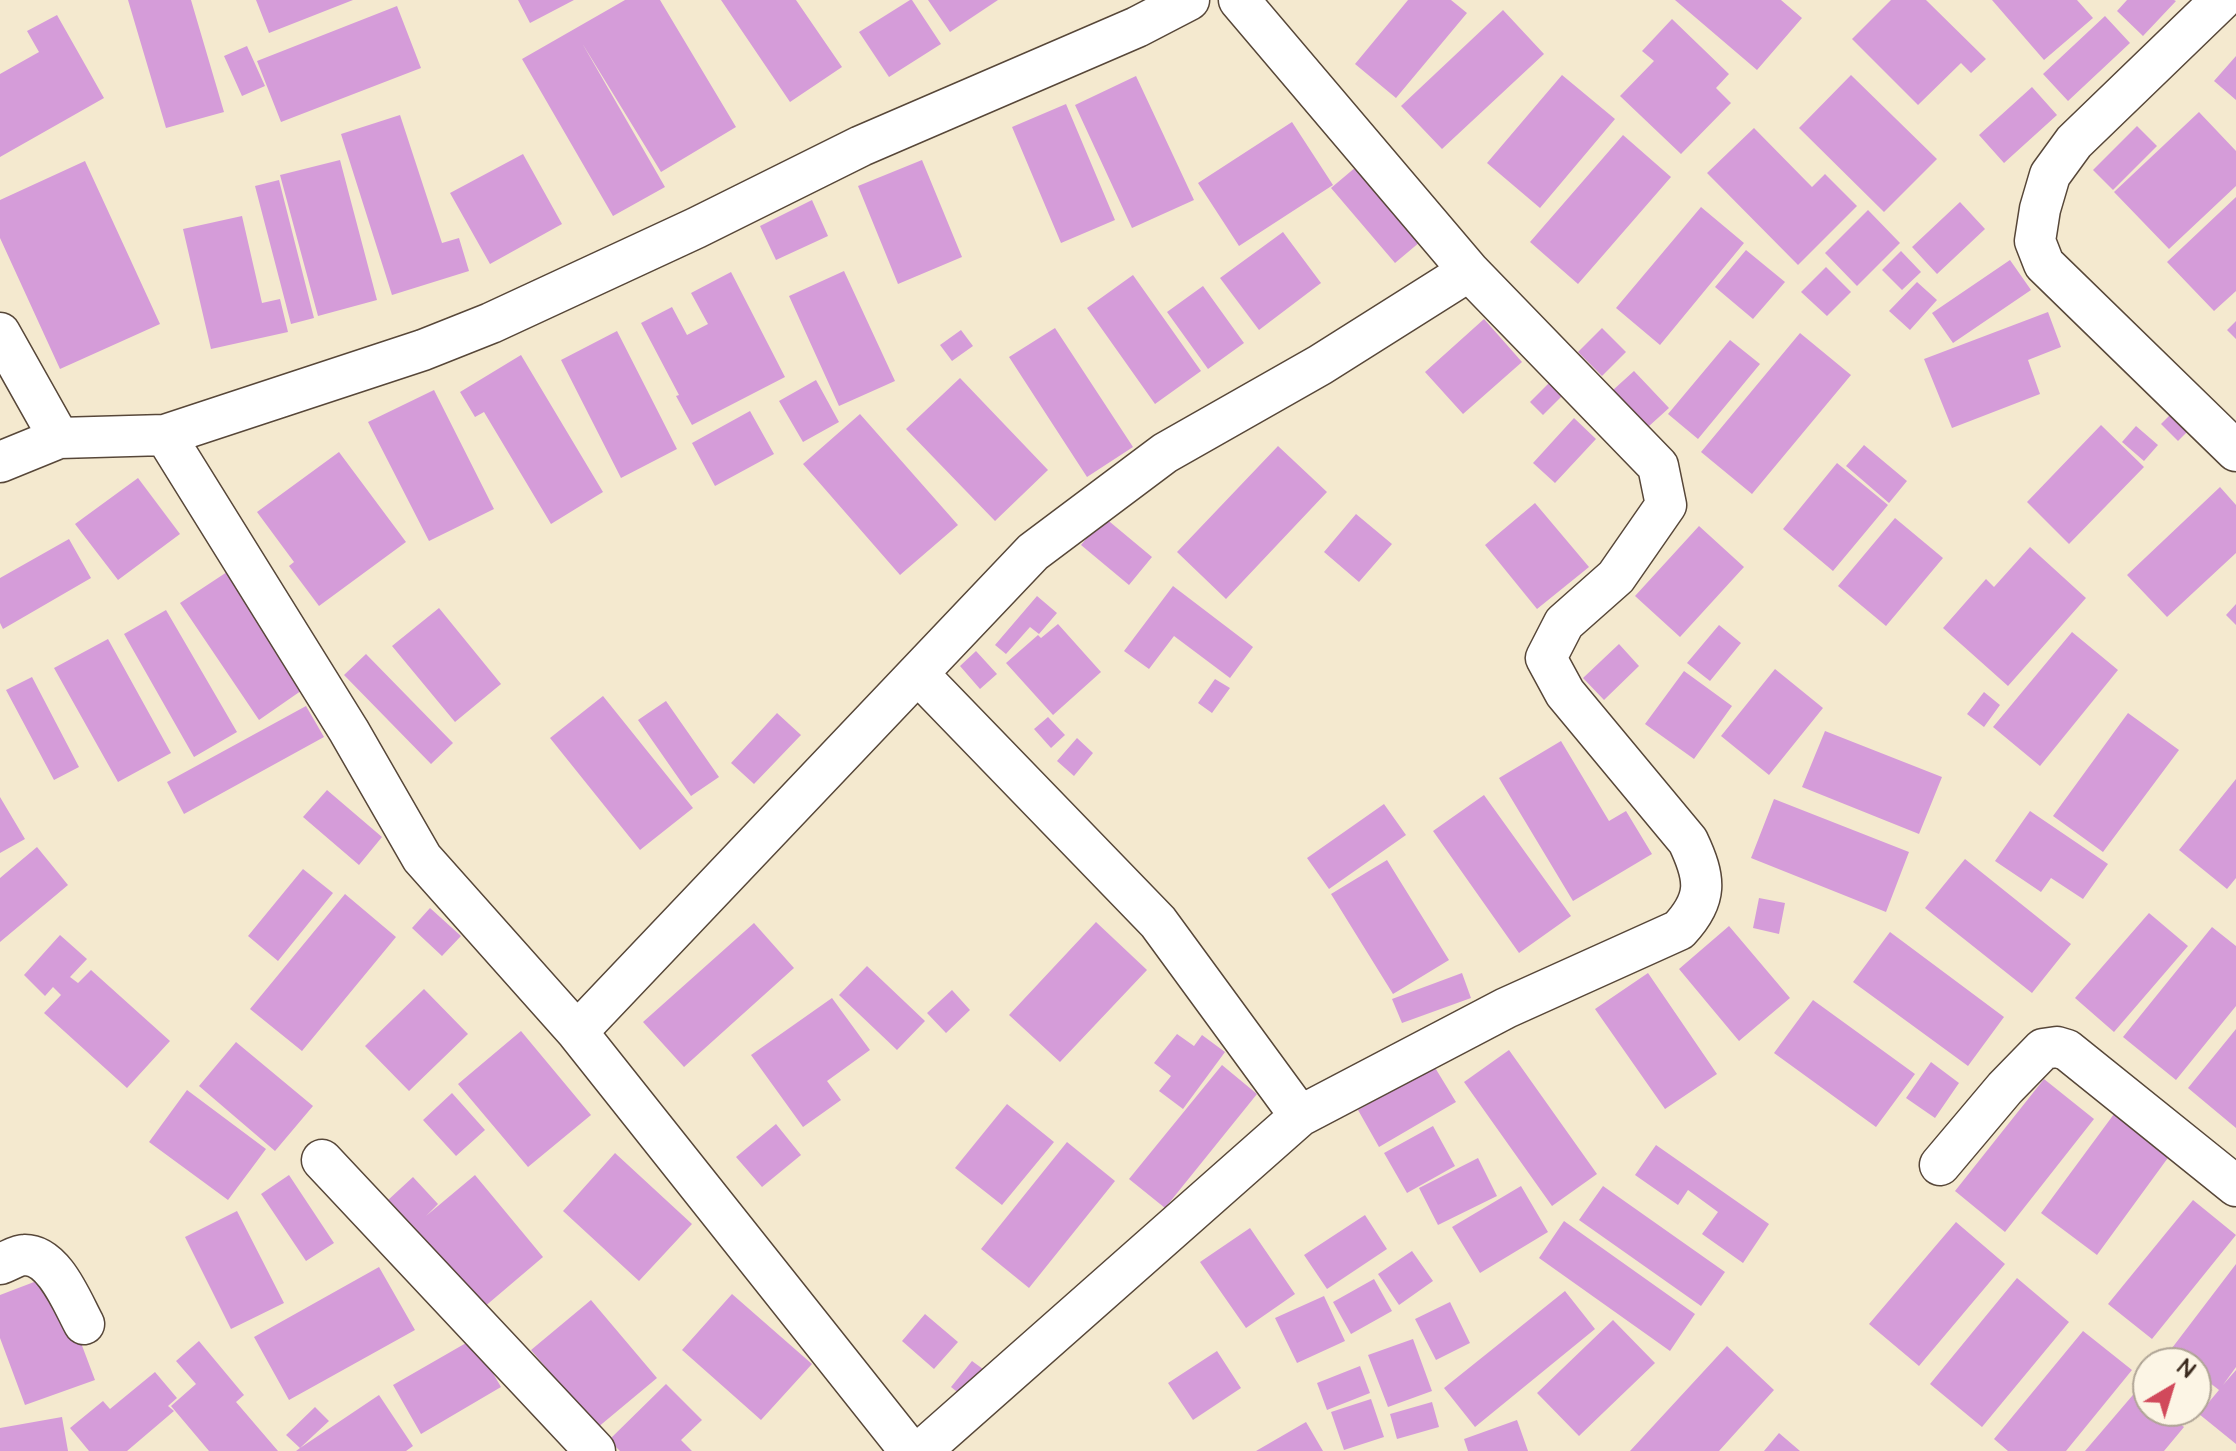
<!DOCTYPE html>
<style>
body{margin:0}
#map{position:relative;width:2236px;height:1451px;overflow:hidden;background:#f4e9cf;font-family:"Architects Daughter",sans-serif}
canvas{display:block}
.north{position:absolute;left:2132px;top:1347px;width:80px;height:80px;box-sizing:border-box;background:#fcf5e5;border:2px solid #afa495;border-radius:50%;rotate:38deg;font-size:22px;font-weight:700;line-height:32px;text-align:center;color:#3b2a1e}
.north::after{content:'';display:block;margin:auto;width:28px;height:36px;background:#d1495b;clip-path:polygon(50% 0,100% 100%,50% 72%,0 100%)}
</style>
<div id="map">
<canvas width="2236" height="1451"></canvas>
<div class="north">N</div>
</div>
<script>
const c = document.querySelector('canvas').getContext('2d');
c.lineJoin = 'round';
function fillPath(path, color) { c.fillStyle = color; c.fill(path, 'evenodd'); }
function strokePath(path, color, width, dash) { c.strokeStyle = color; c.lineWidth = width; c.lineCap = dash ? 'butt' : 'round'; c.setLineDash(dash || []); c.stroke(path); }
fillPath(new Path2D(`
 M128,0H191L224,112L166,128Z
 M256,0H353L269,33Z
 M518,0H574L530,23Z
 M625,0H660L736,127L661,172L582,43L665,187L613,216L522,59Z
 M721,0H796L842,67L790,102Z
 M910,0H912L941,44L889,77L859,32Z
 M928,0H998L950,32Z
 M1408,0H1451L1467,13L1396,98L1355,64Z
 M1675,0H1781L1802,18L1757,70Z
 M1891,0H1926L1986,59L1971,73L1961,63L1918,105L1852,39Z
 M1992,0H2077L2093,18L2044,60Z
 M2127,0H2174L2176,1L2143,36L2117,11Z
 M397,6L421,68L281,122L257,61Z
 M1503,10L1544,54L1442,149L1401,106Z
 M57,15L104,98L0,157V74L39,52L27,31Z
 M2105,16L2130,43L2068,101L2043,74Z
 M1672,19L1729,74L1716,88L1731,103L1681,154L1620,96L1654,61L1642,51Z
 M247,46L265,86L242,96L224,56Z
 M2236,56V100L2214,81Z
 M1562,75L1615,119L1540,208L1487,163Z
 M1851,75L1937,159L1884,212L1799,128Z
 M1136,76L1194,200L1132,228L1075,105Z
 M2032,87L2057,115L2004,163L1979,135Z
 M1066,104L1115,220L1061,243L1012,127Z
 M2199,112L2236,151V186L2169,249L2114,192Z
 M400,115L442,243L459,238L469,271L392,295L341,134Z
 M1292,122L1333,185L1239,246L1198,183Z
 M2137,126L2157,146L2113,190L2093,170Z
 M1754,128L1812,187L1825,174L1857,206L1798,265L1707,173Z
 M1623,135L1671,177L1578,284L1530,242Z
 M523,154L562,224L490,264L450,193Z
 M1369,156L1433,231L1395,263L1331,188Z
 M340,160L377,300L318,316L280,175Z
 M922,160L962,257L898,284L858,186Z
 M85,161L160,324L60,369L0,238V200Z
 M279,180L314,318L291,324L255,186Z
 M2236,197V291L2214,311L2167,262Z
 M812,200L828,236L776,260L760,226Z
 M1960,202L1985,229L1937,274L1912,247Z
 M1701,207L1744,243L1660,345L1616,308Z
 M1868,210L1900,243L1857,286L1825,253Z
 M242,216L262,303L280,299L288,332L211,349L183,229Z
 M1283,232L1321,283L1259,330L1220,278Z
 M1746,250L1785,282L1753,319L1715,287Z
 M1901,251L1921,272L1902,290L1882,270Z
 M2010,260L2031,290L1953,343L1932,313Z
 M1826,267L1851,292L1827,316L1801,292Z
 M844,271L895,381L839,406L789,296Z
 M731,272L785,377L692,425L676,396L679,395L641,323L672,307L687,335L708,324L691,293Z
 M1133,275L1201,371L1155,404L1087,308Z
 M1917,282L1937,300L1910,330L1889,311Z
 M1203,286L1244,343L1208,369L1167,312Z
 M2048,312L2061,347L2028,360L2040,394L1952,428L1924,359Z
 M1484,319L1522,362L1463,414L1425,372Z
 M2236,321V339L2227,330Z
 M1055,328L1133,447L1087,477L1009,357Z
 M1602,328L1626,352L1602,376L1578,352Z
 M961,330L973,346L952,361L940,345Z
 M617,331L677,449L621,478L561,360Z
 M1800,333L1851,375L1752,494L1701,452Z
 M1730,340L1760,364L1698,439L1668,414Z
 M521,355L603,492L551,524L484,412L475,417L460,392Z
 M1634,371L1669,408L1648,427L1613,390Z
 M960,378L1048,470L995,521L906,429Z
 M816,380L839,422L803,442L779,401Z
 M1550,382L1563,395L1543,415L1530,402Z
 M434,390L494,509L429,541L368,422Z
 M2179,406L2196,423L2178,441L2161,424Z
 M750,411L774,454L715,486L692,443Z
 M860,414L958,525L900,575L803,464Z
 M1574,418L1596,439L1555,483L1533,463Z
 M2101,425L2144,467L2069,544L2027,502Z
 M2136,426L2158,445L2144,461L2122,442Z
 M1864,445L1907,481L1889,503L1846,466Z
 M1278,446L1327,492L1226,599L1177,552Z
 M339,452L406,542L319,606L289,566L294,562L257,512Z
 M1837,463L1888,505L1833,571L1783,529Z
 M138,478L180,534L118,580L75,524Z
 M2220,487L2236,505V553L2167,617L2127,575Z
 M1535,503L1589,567L1537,609L1485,545Z
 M1356,514L1392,544L1359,582L1324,552Z
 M1104,517L1152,557L1129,585L1081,545Z
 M1895,518L1943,558L1886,626L1838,586Z
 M1699,526L1744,567L1680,637L1635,596Z
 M69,539L91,578L3,629L0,623V578Z
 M2030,547L2086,598L2008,686L1943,628L1986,579L1994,587Z
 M230,570L308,686L259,720L180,603Z
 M1173,586L1253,647L1230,678L1174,636L1149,669L1124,651Z
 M1037,596L1057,613L1039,634L1030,627L1006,654L995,645Z
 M2236,604V625L2226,615Z
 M439,608L501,684L455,722L392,646Z
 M166,610L237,732L194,757L124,634Z
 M1058,624L1101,672L1053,715L1006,663L1038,635L1041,638Z
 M1719,625L1741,643L1710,681L1687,663Z
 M2072,632L2118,670L2040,766L1993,727Z
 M108,639L171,753L118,782L54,668Z
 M1619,644L1639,666L1604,700L1583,678Z
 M976,651L997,674L980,689L960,666Z
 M366,654L453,743L431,764L344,675Z
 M1775,669L1823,708L1769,775L1721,736Z
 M1684,671L1732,706L1694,759L1645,724Z
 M32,677L79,767L54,780L6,690Z
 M1215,679L1230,688L1212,713L1198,703Z
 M1984,692L2000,705L1984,727L1967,714Z
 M603,696L693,808L640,850L550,738Z
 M666,701L719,777L691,796L638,720Z
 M306,706L324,737L184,814L167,782Z
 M777,713L801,735L754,784L731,763Z
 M2128,713L2179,750L2103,852L2053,816Z
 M1048,717L1065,735L1051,748L1034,729Z
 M1825,731L1942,777L1919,834L1802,787Z
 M1077,738L1093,753L1074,776L1057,761Z
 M1561,741L1609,821L1626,811L1652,854L1573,901L1499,778Z
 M2236,779V878L2227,889L2179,850Z
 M327,790L382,837L359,865L303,817Z
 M1484,795L1571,916L1519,953L1433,831Z
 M0,797L25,839L0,853Z
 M1774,799L1909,852L1886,912L1751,858Z
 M1384,804L1406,835L1329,889L1307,858Z
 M2030,811L2108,864L2083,899L2051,878L2041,892L1995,861Z
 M37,847L68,885L0,942V878Z
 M1965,859L2071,944L2032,993L1925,908Z
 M1387,860L1449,960L1393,994L1331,894Z
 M303,869L333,893L278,961L248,936Z
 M345,894L396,937L302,1051L250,1009Z
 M1759,898L1785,903L1779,934L1753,928Z
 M430,908L461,936L442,956L412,928Z
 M2149,913L2188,946L2114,1032L2075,998Z
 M1096,922L1147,970L1060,1062L1009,1015Z
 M754,923L794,968L684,1067L643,1022Z
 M1729,926L1790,998L1739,1041L1679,969Z
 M2212,927L2236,946V1006L2176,1080L2123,1037Z
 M1890,932L2004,1017L1968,1066L1853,982Z
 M60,935L87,959L70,977L78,983L91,970L170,1041L127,1088L44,1013L61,995L53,987L45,996L24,975Z
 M867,966L925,1021L897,1050L839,995Z
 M1462,973L1471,998L1402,1023L1392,999Z
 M1648,973L1717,1074L1665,1109L1595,1009Z
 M424,989L468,1034L409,1091L365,1046Z
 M952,990L970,1010L946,1033L927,1013Z
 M832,998L870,1050L827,1081L841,1100L803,1127L751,1055Z
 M1813,1000L1915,1074L1876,1127L1774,1053Z
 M2236,1029V1128L2188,1088Z
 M521,1031L591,1115L528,1167L458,1084Z
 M1177,1034L1194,1046L1202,1035L1225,1052L1183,1109L1159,1091L1171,1076L1154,1063Z
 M236,1042L313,1106L275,1151L199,1086Z
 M1509,1050L1597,1174L1552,1206L1464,1082Z
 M1931,1062L1959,1083L1935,1118L1906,1098Z
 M1222,1065L1257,1094L1165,1208L1129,1179Z
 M1434,1066L1456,1102L1379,1147L1358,1110Z
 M2044,1079L2094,1119L2005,1232L1955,1191Z
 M187,1090L266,1149L228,1200L149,1142Z
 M452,1093L485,1130L456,1156L423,1120Z
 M1007,1104L1054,1142L1002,1205L955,1168Z
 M2114,1114L2170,1155L2097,1255L2041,1213Z
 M776,1124L801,1155L762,1187L736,1157Z
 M1433,1126L1455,1166L1407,1193L1384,1153Z
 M1067,1142L1115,1181L1029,1288L981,1249Z
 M1656,1145L1769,1224L1743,1263L1702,1234L1718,1212L1688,1190L1678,1205L1635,1175Z
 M615,1153L692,1224L639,1281L563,1211Z
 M1478,1158L1497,1196L1438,1225L1419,1188Z
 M289,1175L334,1243L306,1261L261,1194Z
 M475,1175L543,1257L483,1308L413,1226L411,1228L387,1201L413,1177L438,1204L426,1216Z
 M1521,1186L1548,1232L1480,1273L1452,1227Z
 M1603,1186L1725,1272L1701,1306L1579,1220Z
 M2193,1200L2236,1235L2152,1339L2108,1304Z
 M237,1211L284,1303L231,1329L185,1237Z
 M1365,1215L1387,1249L1327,1289L1304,1255Z
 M1564,1221L1695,1314L1670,1351L1539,1258Z
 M1956,1222L2005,1264L1919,1366L1869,1324Z
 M1250,1228L1295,1294L1246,1328L1200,1262Z
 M1412,1251L1433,1281L1399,1305L1378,1274Z
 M2236,1264V1367L2223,1385L2236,1370V1444L2199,1414L2219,1390L2196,1372V1363H2184L2169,1352Z
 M379,1267L415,1330L289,1400L254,1337Z
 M55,1274L95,1380L25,1405L0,1338V1295Z
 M2017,1278L2069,1322L1982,1427L1930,1384Z
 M1374,1279L1392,1311L1351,1334L1333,1302Z
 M1565,1291L1595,1329L1475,1427L1444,1388Z
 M732,1294L812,1364L761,1420L682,1350Z
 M1324,1296L1345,1341L1297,1363L1275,1318Z
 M591,1300L657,1378L597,1428L531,1350Z
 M1450,1302L1470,1343L1436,1360L1415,1319Z
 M925,1314L958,1342L934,1369L902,1341Z
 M1613,1320L1655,1363L1579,1436L1537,1393Z
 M2083,1331L2132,1370L2066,1451H2008L1994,1439Z
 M473,1339L501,1387L421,1434L393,1385Z
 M1413,1339L1432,1391L1388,1407L1368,1355Z
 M199,1341L244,1395L236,1402L278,1451H209L171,1406L196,1384L176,1361Z
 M1727,1346L1774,1390L1719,1451H1630Z
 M1217,1351L1241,1388L1193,1420L1168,1383Z
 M972,1361L987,1372L965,1398L951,1387Z
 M1360,1366L1370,1393L1327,1410L1317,1383Z
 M155,1372L177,1398L168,1406L174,1411L127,1451H89L70,1428L103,1401L110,1409Z
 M666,1384L702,1420L681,1440L692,1451H620L609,1440Z
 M2138,1389L2148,1397V1411H2165L2184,1427L2164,1451H2085Z
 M379,1395L413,1446L406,1451H296L300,1448L286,1435L315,1407L329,1421L300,1448Z
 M1371,1399L1384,1437L1344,1450L1331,1412Z
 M1432,1402L1439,1427L1397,1439L1390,1414Z
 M62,1417L68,1451H0V1428Z
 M1517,1420L1528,1451H1468L1464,1439Z
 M1306,1422L1323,1451H1256Z
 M1779,1433L1800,1451H1764Z`), '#d59cd9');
const minor = new Path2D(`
 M2221,0L2074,142L2050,175L2040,209L2035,241L2044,264L2236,451
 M0,333L59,438
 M165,435L349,731L422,858L577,1032L910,1451
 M0,462L59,438L165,435L423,350L491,323L696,228L861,146L1137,27L1189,0
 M918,674L1158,922L1300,1116
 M577,1032L1033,552L1165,453L1320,365L1469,271
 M322,1160L595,1451
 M1940,1165L2005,1088L2043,1049L2057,1047L2067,1050L2236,1186
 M0,1264C7,1262 17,1255 24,1255C54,1254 72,1302 84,1324
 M921,1451L1300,1116L1506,1008L1679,930C1708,899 1706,879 1688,841L1565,693L1546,658L1564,623L1616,577L1666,505L1658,466L1469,271L1239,0`);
strokePath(minor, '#574739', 43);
strokePath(minor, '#fff', 40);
</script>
